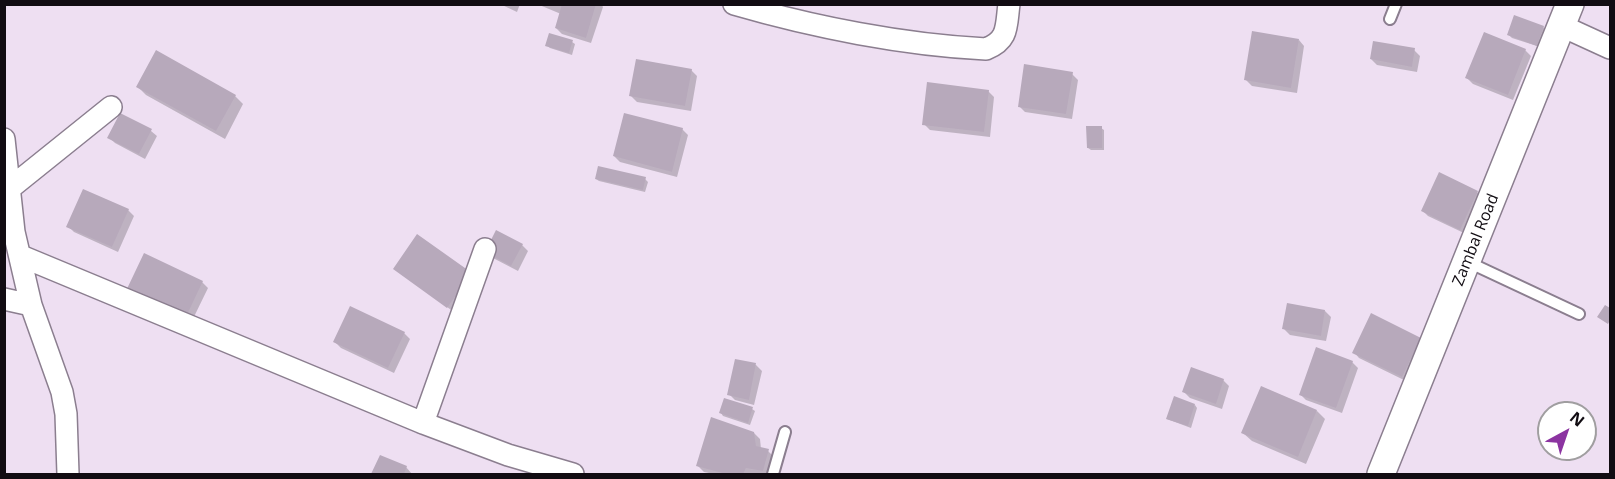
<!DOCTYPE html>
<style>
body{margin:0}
#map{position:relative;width:1615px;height:479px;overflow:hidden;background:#eedff2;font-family:"Open Sans",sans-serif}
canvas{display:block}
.frame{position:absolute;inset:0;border:6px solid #110c12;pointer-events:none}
.north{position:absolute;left:1537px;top:401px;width:60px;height:60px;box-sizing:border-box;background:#fff;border:2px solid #a09ea0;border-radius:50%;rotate:40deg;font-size:16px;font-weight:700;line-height:24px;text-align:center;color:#110c12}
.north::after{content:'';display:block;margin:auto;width:21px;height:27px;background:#8c34a1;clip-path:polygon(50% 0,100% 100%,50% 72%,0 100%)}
</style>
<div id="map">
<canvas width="1615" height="479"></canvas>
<div class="frame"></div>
<div class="north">N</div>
</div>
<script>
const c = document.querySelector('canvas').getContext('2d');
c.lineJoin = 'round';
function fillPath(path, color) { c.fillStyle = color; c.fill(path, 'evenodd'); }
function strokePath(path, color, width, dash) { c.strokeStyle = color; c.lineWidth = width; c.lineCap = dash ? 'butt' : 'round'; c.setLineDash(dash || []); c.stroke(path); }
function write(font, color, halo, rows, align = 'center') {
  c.font = font + ' "Open Sans",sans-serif'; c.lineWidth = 4.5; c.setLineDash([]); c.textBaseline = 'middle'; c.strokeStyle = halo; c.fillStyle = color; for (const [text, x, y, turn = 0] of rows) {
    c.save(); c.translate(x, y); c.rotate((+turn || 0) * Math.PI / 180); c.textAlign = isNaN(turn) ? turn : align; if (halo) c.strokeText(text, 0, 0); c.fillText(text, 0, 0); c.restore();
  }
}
fillPath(new Path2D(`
 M500,4H520L517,12Z
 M537,4H601L603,7L591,43L562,34L556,28L561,14Z
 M1543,27L1546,30L1540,47L1512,38L1509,35Z
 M1299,40L1304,46L1297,93L1252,86L1246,80Z
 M572,42L575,44L572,55L550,48L547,45Z
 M1414,50L1420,56L1417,72L1377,65L1371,59Z
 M1525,50L1531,56L1513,100L1473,84L1467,78Z
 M691,70L697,76L691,111L637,102L631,96Z
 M1072,74L1078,80L1072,119L1025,112L1019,106Z
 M138,87L235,96L243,104L225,139L146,95Z
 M988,91L994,97L990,137L930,130L924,124Z
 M120,115L151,131L157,136L145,159L115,143L109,137Z
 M1101,128L1104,130V150H1091L1088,148Z
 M682,129L688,135L677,177L620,162L614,156Z
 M596,179H645L648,182L645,192L599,181Z
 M1477,192L1483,198L1466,234L1428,216L1422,210Z
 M128,210L134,216L118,252L74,232L68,226Z
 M497,232L522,245L528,251L518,271L493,258Z
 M401,274L471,275L454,312Z
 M202,282L208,288L190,325L127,292Z
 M1325,311L1331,317L1326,341L1290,335L1284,329Z
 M404,333L410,339L394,373L341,348L335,342Z
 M1420,339L1426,345L1408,382L1359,358L1354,352Z
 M736,361L756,365L762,371L754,405L735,400L729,394Z
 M1352,362L1358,368L1342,413L1306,400L1300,394Z
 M1223,380L1229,386L1222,409L1190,398L1184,392Z
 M1195,405L1197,408L1191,428L1167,419Z
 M752,409L755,411L750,425L723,416L721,413Z
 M1317,411L1325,419L1306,464L1252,441L1243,433Z
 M754,433L760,439L761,449L768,451L774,457L769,474L752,473L751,474H714L704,472L698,466Z
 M380,457L406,467L412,474H373Z`), '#0003');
fillPath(new Path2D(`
 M562,4H596L586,38L555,28Z
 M1514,15L1544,26L1537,46L1507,35Z
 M1252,31L1299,39L1291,88L1244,80Z
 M1484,32L1526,49L1508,95L1465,78Z
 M549,33L573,40L569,53L545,46Z
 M1373,41L1415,48L1412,67L1370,59Z
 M156,50L236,95L216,131L136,87Z
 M636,59L692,69L685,106L629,96Z
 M1024,64L1073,72L1066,114L1018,107Z
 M927,82L989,90L984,132L922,125Z
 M120,113L152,129L139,154L107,138Z
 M624,113L683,128L672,172L613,156Z
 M1086,126H1102V148H1087Z
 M598,166L646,177L643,190L595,179Z
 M1439,172L1478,191L1460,230L1421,211Z
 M83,189L129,209L112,247L66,227Z
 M496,230L523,244L511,266L485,252Z
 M417,234L472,273L447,308L393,269Z
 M144,253L203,281L184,321L125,293Z
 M1287,303L1325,310L1321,336L1282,329Z
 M1605,305L1610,308V320L1608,324L1597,317Z
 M350,306L405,332L388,368L333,342Z
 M1371,313L1421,338L1402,377L1352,353Z
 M1316,347L1353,361L1336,408L1299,395Z
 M735,359L756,363L749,400L727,395Z
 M1191,367L1224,379L1216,404L1182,392Z
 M1261,386L1317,410L1298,457L1241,433Z
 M1174,396L1195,404L1188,426L1166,419Z
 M724,398L753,407L748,423L719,413Z
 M711,417L754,432L756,446L769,449L763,471L746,468L743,474H726L696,466Z
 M380,455L407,466L404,474H371Z`), '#b7a9bb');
const service = new Path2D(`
 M1390,19L1396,4
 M1468,262L1579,314
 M773,474L785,432`);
const minor = new Path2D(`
 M734,4C813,27 904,45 986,49C1009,40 1006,26 1009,4
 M1562,26L1610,48
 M4,139L14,232L31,305L62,392L66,414L68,474
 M9,189L111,107
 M21,256L423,423L508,455L573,474
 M4,299L31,305
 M423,423L485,249`);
const tertiary = new Path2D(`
 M1381,474L1570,4`);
strokePath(service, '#8b7e8f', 14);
strokePath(minor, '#8b7e8f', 24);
strokePath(tertiary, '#8b7e8f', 30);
strokePath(service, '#fff', 10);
strokePath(minor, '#fff', 21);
strokePath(tertiary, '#fff', 27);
write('16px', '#110c12', '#fff', [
 ["Zambal Road",1476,240,-68]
]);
</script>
